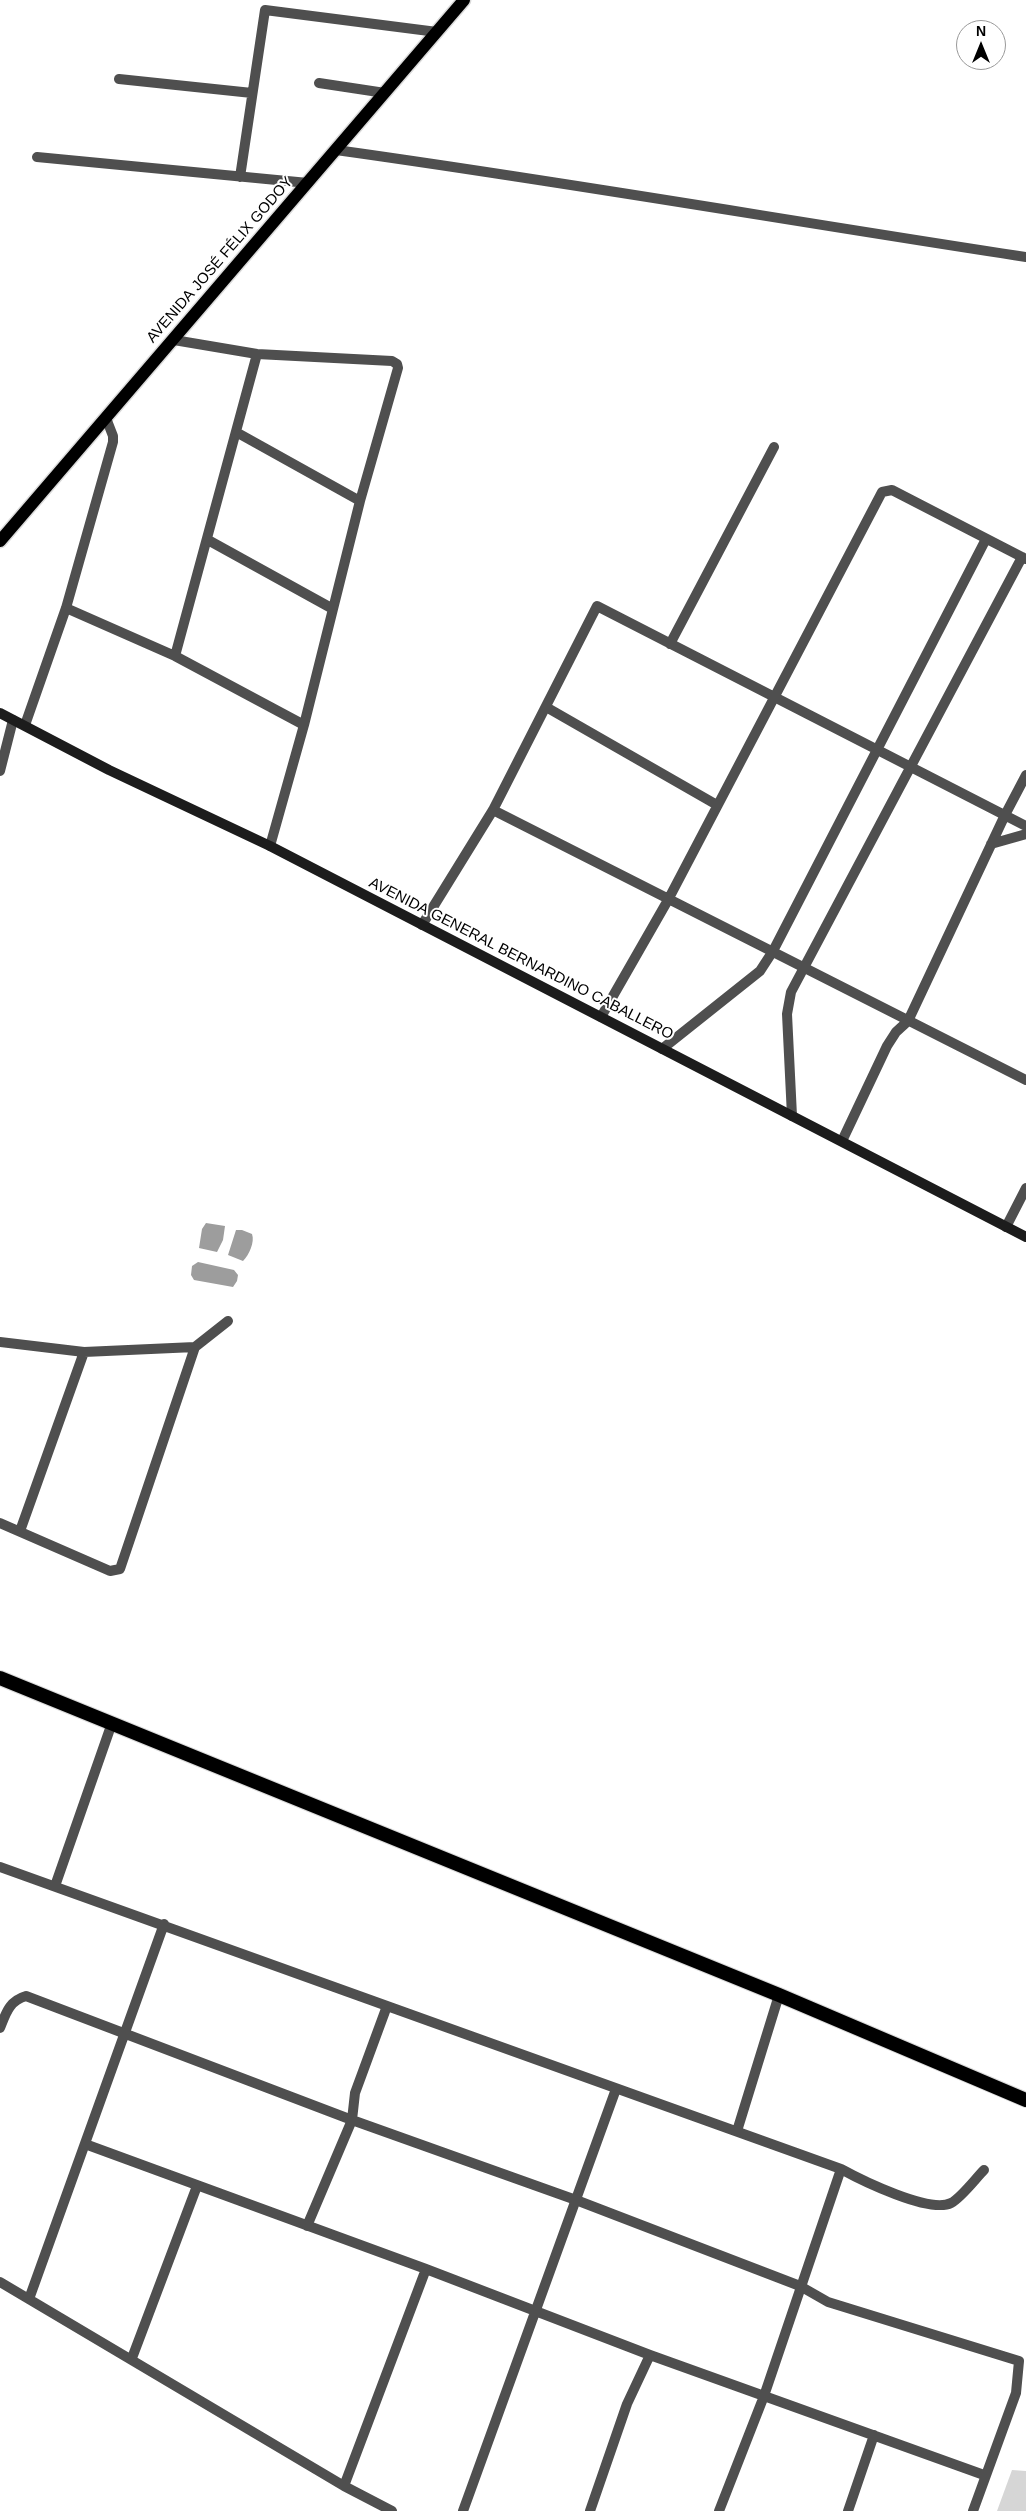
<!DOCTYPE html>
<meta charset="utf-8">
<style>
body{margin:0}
#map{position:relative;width:1026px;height:2511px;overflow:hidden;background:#fff;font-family:Helvetica,sans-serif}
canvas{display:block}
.north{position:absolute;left:956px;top:20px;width:50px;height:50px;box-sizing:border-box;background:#fff;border:1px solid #999;border-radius:50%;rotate:0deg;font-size:14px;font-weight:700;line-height:20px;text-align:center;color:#000}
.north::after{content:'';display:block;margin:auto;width:18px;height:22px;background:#000;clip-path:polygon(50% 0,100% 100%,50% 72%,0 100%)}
</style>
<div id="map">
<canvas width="1026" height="2511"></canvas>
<div class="north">N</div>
</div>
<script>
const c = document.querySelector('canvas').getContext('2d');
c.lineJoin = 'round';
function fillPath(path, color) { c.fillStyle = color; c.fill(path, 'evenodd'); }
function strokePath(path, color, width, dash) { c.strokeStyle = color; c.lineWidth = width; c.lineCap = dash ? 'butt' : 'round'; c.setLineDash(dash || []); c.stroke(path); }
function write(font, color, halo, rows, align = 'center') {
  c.font = font + ' Helvetica,sans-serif'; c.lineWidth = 4; c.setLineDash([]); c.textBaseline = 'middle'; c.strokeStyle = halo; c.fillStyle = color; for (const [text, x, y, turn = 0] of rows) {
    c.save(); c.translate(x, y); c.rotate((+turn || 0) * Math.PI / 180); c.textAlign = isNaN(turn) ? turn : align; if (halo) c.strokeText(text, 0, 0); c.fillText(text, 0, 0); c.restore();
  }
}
fillPath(new Path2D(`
 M1012,2470L1026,2471V2511H997Z`), '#d6d6d6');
fillPath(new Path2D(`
 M206,1223L225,1226L223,1240L217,1252L199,1248L202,1229Z
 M242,1230L252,1234C255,1242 249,1255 243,1261L228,1255L236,1230Z
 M198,1262L234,1270L238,1275L237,1281L233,1287L194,1280L191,1275L192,1266Z`), '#9d9d9d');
const primary = new Path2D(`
 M0,541L464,0`);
const trunk = new Path2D(`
 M0,1678L779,1995L1026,2100`);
strokePath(primary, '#dbdbdb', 15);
strokePath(trunk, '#dbdbdb', 16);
strokePath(new Path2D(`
 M119,79L252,93
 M319,83L385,93
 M336,150C567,182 796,222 1026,257
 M37,157L308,183
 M240,177L265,10L437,32
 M174,340L257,354L392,361L397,364L398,368L360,501L304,725L270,846
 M236,432L360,501
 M208,540L333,609
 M66,608L175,656L304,725
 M670,644L774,447
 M175,656L257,354
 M546,707L717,805
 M25,725L66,608L113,442V436L106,418
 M0,771L13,720
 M493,810L1026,1080
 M991,844L1026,834
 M422,925L493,810L597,606L1026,826
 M601,1017L668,900L882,492L892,490L1026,559
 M662,1049L760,971L773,951L986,539
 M792,1116L787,1014L791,992L1022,557
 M842,1141L887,1046L896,1032L908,1021L1005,815L1026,775
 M1006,1227L1026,1188
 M0,1342L84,1352L195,1347L228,1321
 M0,1523L110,1571L120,1569L195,1347
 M20,1531L84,1352
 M0,1867L841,2169C861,2180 930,2214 951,2203C961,2198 976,2178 984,2170
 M55,1886L112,1723
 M0,2028C6,2013 9,2001 26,1996L352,2120L576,2200L800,2286L828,2302L1019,2361L1016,2393L973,2511
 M737,2131L779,1995
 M85,2144L426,2269L650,2355L984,2475
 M307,2226L352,2120L355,2093L387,2006
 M0,2282L344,2486L392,2511
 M29,2299L164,1924
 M132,2358L197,2186
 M344,2486L426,2269
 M463,2511L616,2089
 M590,2511L627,2404L650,2355
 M719,2511L764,2396L841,2169
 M848,2511L874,2435`), '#4f4f4f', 10);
strokePath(new Path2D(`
 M0,713L109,770L270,846L1026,1237`), '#1c1c1c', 10);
strokePath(primary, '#000', 12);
strokePath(trunk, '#000', 14);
write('15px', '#000', '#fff', [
 ["AVENIDA JOSÉ FÉLIX GODOY",220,260,-49],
 ["AVENIDA GENERAL BERNARDINO CABALLERO",521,959,27]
]);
</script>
